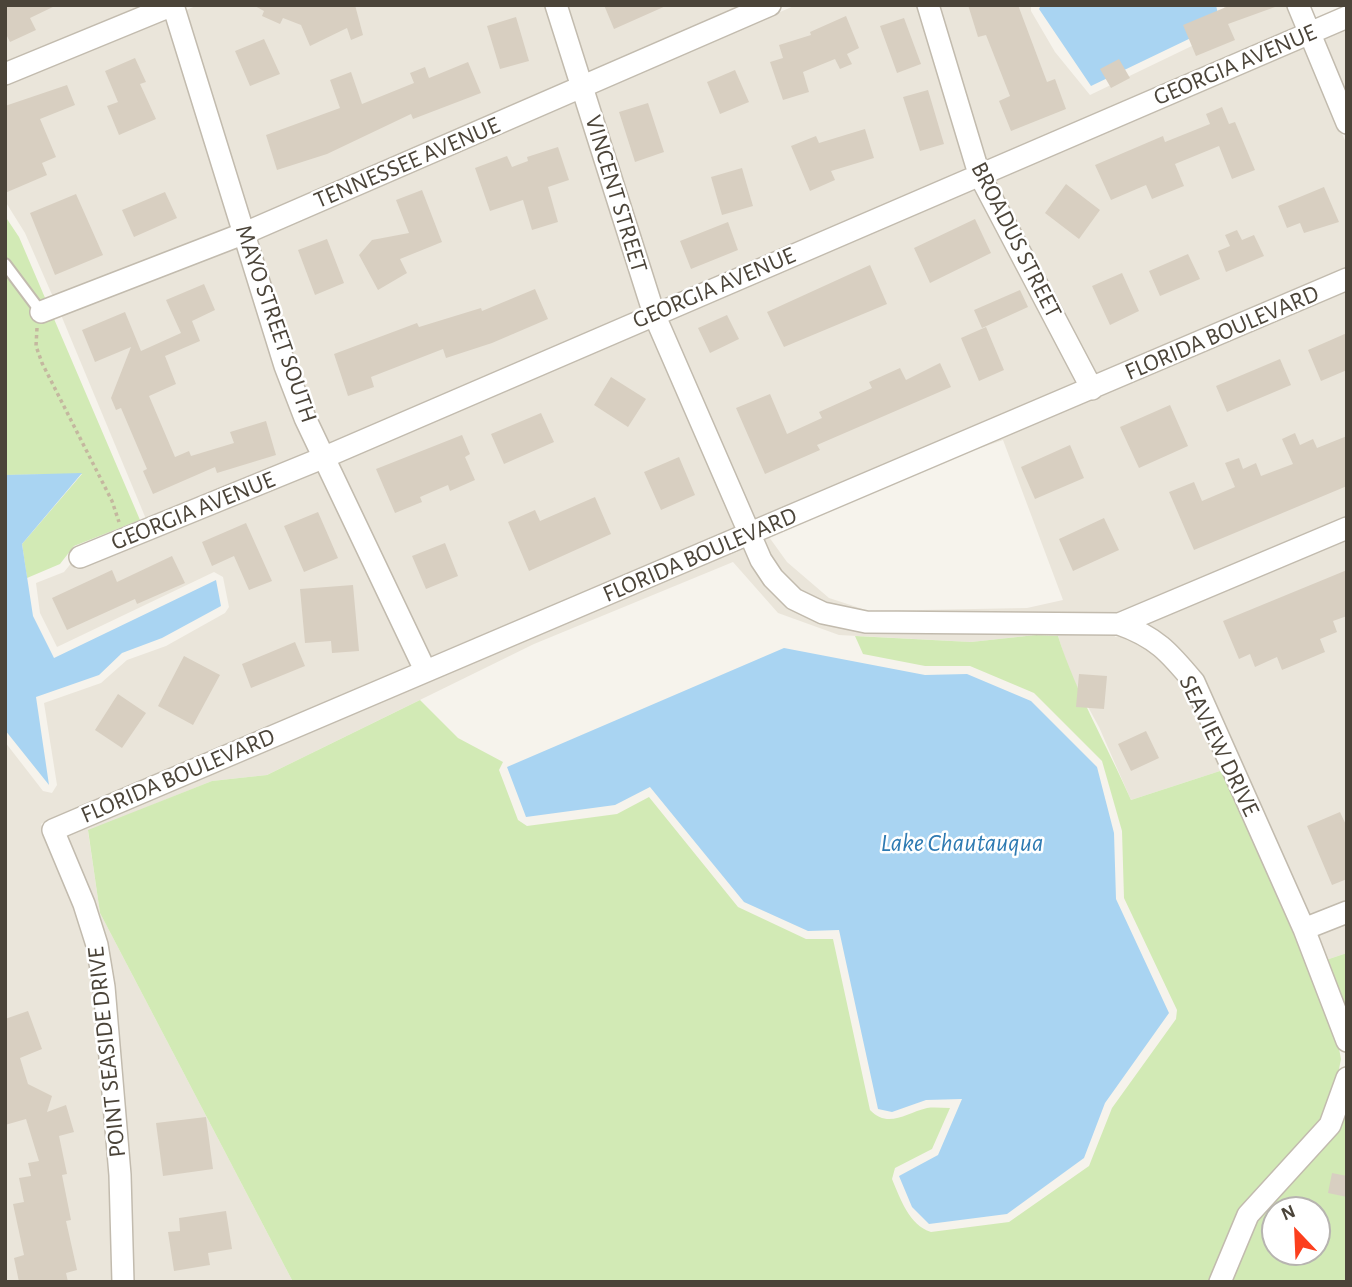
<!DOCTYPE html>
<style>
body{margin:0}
#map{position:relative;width:1352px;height:1287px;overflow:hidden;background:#f6f3ec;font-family:"Alegreya Sans",sans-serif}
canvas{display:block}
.frame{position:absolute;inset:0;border:7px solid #4b4439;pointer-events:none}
.north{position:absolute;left:1261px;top:1196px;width:70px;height:70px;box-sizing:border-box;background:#fff;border:2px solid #b7b4b0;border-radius:50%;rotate:337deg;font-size:19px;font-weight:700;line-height:28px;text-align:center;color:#4b4439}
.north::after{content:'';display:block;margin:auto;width:24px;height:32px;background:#fc3f1d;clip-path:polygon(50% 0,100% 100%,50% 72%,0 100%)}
</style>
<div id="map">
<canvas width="1352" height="1287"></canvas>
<div class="frame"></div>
<div class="north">N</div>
</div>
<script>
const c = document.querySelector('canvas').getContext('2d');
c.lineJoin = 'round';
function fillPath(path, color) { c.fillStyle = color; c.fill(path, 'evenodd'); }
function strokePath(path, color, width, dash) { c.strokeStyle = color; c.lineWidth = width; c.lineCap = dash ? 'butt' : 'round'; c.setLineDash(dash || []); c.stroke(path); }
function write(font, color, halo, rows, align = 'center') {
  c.font = font + ' "Alegreya Sans",sans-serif'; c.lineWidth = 5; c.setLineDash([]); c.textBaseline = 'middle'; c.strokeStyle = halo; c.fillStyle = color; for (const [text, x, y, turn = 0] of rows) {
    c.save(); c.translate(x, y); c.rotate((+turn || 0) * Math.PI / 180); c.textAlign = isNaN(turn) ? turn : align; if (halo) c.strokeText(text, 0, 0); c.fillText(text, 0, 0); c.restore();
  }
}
fillPath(new Path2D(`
 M5,5H146L5,63Z
 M198,5H547L571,81L250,220L184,11Z
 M566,5H746L588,74Z
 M796,5H918L968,168L659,301L594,94Z
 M937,5H1031V11L1055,52L1090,95L1225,30L1224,5H1289L1297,27L984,161Z
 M168,18L234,227L53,297L25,233L5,201V85Z
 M1347,28V100L1320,39Z
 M1304,46L1347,145V268L1096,376L992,180Z
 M578,101L643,308L328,445L294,363L256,239Z
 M976,187L1080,383L755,521L667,320Z
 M239,246L312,452L146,519L61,315Z
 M1347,290V517L1112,614L866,612L825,603L799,590L769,556L763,540L769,537L787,562L829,598L869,611L1027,608L1063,600L1003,440L969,452Z
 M650,327L738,528L429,657L337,463Z
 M321,470L413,664L41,824L76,907L88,947L95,987L111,1175L114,1282H5V742L43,791L52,793L57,785L44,703L101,683L127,660L166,646L225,613L229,607L223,577L214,572L57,647L40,613L36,583L64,572L73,561L76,569Z
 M1347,539V901L1308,917L1202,678L1175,645L1147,624Z
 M746,546L791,607L1114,634L1115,637L1121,635L1145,643L1186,687L1223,770L1131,800L1099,727L1070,674L1058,636L1036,635L971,642L839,635L778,613L733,562L534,644L267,775L212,781L88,831L100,913L293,1282H133L114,986L65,835Z
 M1347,923V953L1326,960L1316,935Z`), '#eae5da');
fillPath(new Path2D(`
 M5,216L19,237L140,520L74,546L60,564L27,578L22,544L82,474L5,475Z
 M1036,635L1058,636C1076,693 1107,745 1131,800L1223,770L1296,932L1336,1033L1341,1059L1336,1084L1322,1119L1240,1210L1210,1282H293L100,913L88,830L212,781L267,775L420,700L458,738L503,762L499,770L518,820L527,826L617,814L649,797L738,907L806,939H833L870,1110C888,1129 906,1113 927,1108C934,1107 942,1108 950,1108L932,1149L895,1168L892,1179C900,1198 909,1225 931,1232L1009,1222L1089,1166L1112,1108L1176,1019L1177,1010L1124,898L1122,831L1102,761L1034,693L970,666H925L863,654L855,636L971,642Z
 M1347,953V1012L1326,960Z
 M1347,1108V1282H1230L1256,1221ZM1275,1210H1317V1252H1275Z`), '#d2eab5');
fillPath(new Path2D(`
 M1041,5H1216L1220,24L1091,86L1039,9Z
 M82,473L22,544L33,616L54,658L216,580L221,606L162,638L122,653L99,675L36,697L49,785L5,730V475Z
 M784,648L925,675L967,674L1031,701L1097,767L1114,833L1116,899L1169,1013L1105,1103L1084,1158L1007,1214L929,1224L912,1207L899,1176L938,1155L962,1099L926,1100L892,1112L878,1109L839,930L808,931L744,902L650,787L615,805L526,817L507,767Z`), '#a9d4f2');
fillPath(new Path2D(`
 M5,5H57L30,18L36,30L10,42L5,32Z
 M253,5H355L363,35L351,40L347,28L310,46L301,25L283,18L280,24L262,16L264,11Z
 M604,5H668L614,29Z
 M968,5H1018L1047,82L1055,79L1066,109L1011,131L999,101L1010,96L986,35L978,37Z
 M1231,5L1275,7L1228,24L1235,40L1196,56L1183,25Z
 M846,16L859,48L847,54L852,64L840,69L835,59L803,72L809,92L783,100L770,62L783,58L779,45L811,35L810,32Z
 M516,17L529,61L500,69L487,26Z
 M904,18L921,64L897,73L880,26Z
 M264,39L280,74L250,86L235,51Z
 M135,58L146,82L140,84L156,119L119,135L107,106L118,102L105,71Z
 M1119,59L1130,78L1111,88L1100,69Z
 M468,62L481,93L413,119L411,114L327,154L277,170L266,135L340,108L330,80L351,72L362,104L414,83L410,73L425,67L429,78Z
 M735,70L749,102L720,114L707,82Z
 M67,85L75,105L40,119L56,157L42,163L47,175L5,193V106Z
 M928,90L944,144L920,151L903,97Z
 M648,103L664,152L635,162L619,112Z
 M1222,107L1229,124L1235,122L1255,170L1232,179L1219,146L1175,164L1184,186L1152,199L1146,185L1111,200L1095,165L1163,136L1165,142L1210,124L1206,114Z
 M865,129L874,158L831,171L835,180L810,191L791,146L816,136L819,143Z
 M558,147L569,180L548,187L558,222L532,230L523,200L490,211L475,168L507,156L512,167L528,161L527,157Z
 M742,168L753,206L722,215L711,177Z
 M1066,184L1100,210L1079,239L1045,213Z
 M1324,187L1339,222L1304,233L1300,223L1287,228L1278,206Z
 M422,190L442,242L400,259L407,273L378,290L359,255L372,240L409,233L396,200Z
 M165,192L177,218L134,237L122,210Z
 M76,194L103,255L55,275L30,213Z
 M975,219L991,253L930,283L914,248Z
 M728,222L738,250L691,269L680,241Z
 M1237,230L1242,240L1254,235L1264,256L1226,272L1218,251L1230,246L1225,235Z
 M327,239L344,283L315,295L298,250Z
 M1188,254L1200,279L1160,296L1149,271Z
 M870,265L887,304L784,347L767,312Z
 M1122,273L1139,311L1110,325L1092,286Z
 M204,284L215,310L192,321L200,341L165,356L176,384L149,396L175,457L189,451L191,456L234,443L230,432L266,421L276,455L217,473L215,467L153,494L143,471L147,469L121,408L116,410L111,398L131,347L95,362L82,330L125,312L141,351L181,333L166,300Z
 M535,289L548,319L492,343L446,358L443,349L371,377L374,387L348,396L334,354L417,323L419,327L481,308L482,311Z
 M1020,290L1028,307L982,328L974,310Z
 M727,315L739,339L710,353L698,328Z
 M986,327L1004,370L979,381L961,338Z
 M1347,333V370L1321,381L1308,350Z
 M1280,359L1291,385L1227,412L1216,386Z
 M940,363L951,387L817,445L820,450L765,474L736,408L770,394L787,434L822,418L819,412L872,388L869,382L900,368L906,380Z
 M611,377L646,399L628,427L594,405Z
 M1170,405L1188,446L1139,468L1120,427Z
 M541,413L554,442L504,464L491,434Z
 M1295,433L1300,445L1313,439L1317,448L1347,436V486L1194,550L1169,492L1194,482L1202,501L1235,487L1225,463L1239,458L1243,469L1256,463L1261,476L1293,464L1282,439Z
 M462,435L470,454L465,457L475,480L450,491L448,485L420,497L422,502L395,513L376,469Z
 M1070,445L1084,478L1035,499L1021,467Z
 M679,457L695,495L661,510L644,472Z
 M595,497L611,534L529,571L508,522L535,510L540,521Z
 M318,512L338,558L304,572L284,526Z
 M1104,518L1119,550L1073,571L1059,539Z
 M246,523L272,581L249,590L234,556L212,566L202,542Z
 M445,543L458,576L426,589L412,556Z
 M172,556L185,583L137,604L135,599L67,630L52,598L112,570L117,582Z
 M1347,570V616L1333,621L1337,632L1320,639L1325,652L1282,670L1277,657L1255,667L1250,654L1239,659L1223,621Z
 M353,585L359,651L332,653L331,641L305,643L300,589Z
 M295,642L305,666L251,688L242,664Z
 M184,656L220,675L193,725L158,706Z
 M1079,674L1107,676L1104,709L1076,707Z
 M118,694L146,713L122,748L95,730Z
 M1146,731L1159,758L1131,771L1118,744Z
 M1340,812L1347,827V879L1332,885L1307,826Z
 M28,1011L42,1049L20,1058L28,1084L52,1096L47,1112L66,1105L74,1132L59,1136L67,1174L62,1175L71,1220L66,1221L77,1270L66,1273L68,1282H19L14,1258L24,1255L13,1204L24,1202L19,1178L31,1176L28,1163L39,1161L26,1119L5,1125V1019Z
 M206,1117L213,1169L163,1176L156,1123Z
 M1332,1173L1347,1176V1197L1328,1193Z
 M226,1211L232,1249L208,1253L210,1265L174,1271L168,1232L180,1231L179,1218Z`), '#d8cfc1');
const service = new Path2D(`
 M5,264L41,312`);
const minor = new Path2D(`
 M173,5L285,366L305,418L425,670
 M556,5L654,314L761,560L773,578L794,599L823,613L866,622L1119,624C1156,637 1169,652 1194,682L1304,929L1347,1041
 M928,5L979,174L1092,389
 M1298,5L1347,123
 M5,74L173,5
 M41,312L245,233L770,5
 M80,557L325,457L1347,17
 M1119,624L1347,528
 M1304,929L1347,912
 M123,1282L120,1175L104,987L97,945L84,904L53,830L1347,279
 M1220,1282L1248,1215L1330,1125L1347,1078`);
strokePath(service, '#c2bbae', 14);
strokePath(minor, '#c2bbae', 24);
strokePath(new Path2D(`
 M37,328L36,346L42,363L112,501L119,522`), '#c4b79f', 3.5, [3.5, 3.5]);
strokePath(service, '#fff', 10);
strokePath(minor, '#fff', 21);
write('24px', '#4b4439', '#fff', [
 ["GEORGIA AVENUE",1235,65,-23],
 ["TENNESSEE AVENUE",407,163,-23],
 ["VINCENT STREET",616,194,73],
 ["BROADUS STREET",1016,240,63],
 ["GEORGIA AVENUE",714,288,-23],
 ["MAYO STREET SOUTH",276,324,71],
 ["FLORIDA BOULEVARD",1222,333,-23],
 ["GEORGIA AVENUE",193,511,-22],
 ["FLORIDA BOULEVARD",700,555,-23],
 ["SEAVIEW DRIVE",1219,746,64],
 ["FLORIDA BOULEVARD",178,776,-23],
 ["POINT SEASIDE DRIVE",107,1052,-96]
]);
write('italic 26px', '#2e7ab2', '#fff', [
 ["Lake Chautauqua",962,843]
]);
</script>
